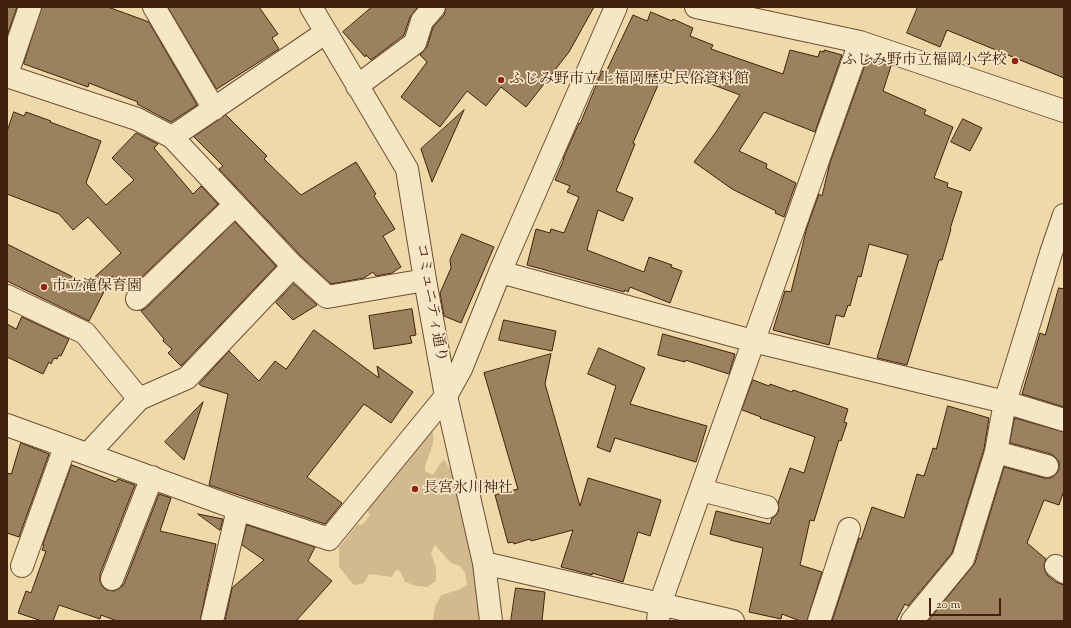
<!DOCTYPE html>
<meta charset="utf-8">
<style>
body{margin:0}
#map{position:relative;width:1071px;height:628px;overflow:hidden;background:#efd9a8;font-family:"Sorts Mill Goudy",serif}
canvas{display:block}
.frame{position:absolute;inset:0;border:8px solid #42210e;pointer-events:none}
.scale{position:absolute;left:929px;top:598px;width:72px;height:18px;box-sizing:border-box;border:2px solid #42210e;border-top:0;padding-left:5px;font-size:12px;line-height:14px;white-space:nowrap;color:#42210e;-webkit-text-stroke:3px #f5e6c6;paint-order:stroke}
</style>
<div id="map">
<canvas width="1071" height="628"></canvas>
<div class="frame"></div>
<div class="scale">20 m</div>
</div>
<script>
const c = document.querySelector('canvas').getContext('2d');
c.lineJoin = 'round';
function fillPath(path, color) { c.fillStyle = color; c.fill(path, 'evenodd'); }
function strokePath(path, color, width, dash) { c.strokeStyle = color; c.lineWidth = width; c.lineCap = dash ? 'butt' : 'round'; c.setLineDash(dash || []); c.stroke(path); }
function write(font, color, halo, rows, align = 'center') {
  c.font = font + ' "Sorts Mill Goudy","Noto Serif JP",serif'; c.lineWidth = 3.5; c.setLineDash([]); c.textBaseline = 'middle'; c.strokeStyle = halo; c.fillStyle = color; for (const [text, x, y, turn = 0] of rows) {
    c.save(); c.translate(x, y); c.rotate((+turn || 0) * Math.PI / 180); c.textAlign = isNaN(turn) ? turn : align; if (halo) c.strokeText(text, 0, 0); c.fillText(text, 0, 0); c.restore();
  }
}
fillPath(new Path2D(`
 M429,425C430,428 433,431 433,434C436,446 425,459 425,471L433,475L440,464L444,460L452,472L458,496L460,513L471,542L484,621H433L435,607L441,595L458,590L467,585L465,573L460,566L451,563L435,545L431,553L436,568V581L427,587L417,586L405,582L400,571L396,570L392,577L369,574L364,583L354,585L339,567V547L358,524L362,525L370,515L366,508Z`), '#d2ba8e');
const building = new Path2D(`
 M7,7H17L7,36Z
 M42,7H108L149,22L197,105L171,122L137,104L138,102L89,83L88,87L24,64Z
 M168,7H259L278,34L272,38L279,49L217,89Z
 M372,7H418L410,17L404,35L371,60L366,55L365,57L343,32Z
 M446,7H594L569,52L526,107L501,87L486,106L467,91L440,127L401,97L427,62L420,55L427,47L433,27L444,15Z
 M918,7H1064V78L947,30L940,47L907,33Z
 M651,12L672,21L673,19L693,28L690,36L713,45L711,49L783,74L790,50L818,57L820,51L824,52V50L842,55L815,132L764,112L739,151L767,164L766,168L796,183L784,217L775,213L776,211L732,189L694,162L716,132L740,95L674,70L672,75L664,71L633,143L635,144L616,191L633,198L623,221L598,210L587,250L644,272L649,257L672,265L671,267L682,271L670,303L630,287L628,292L625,290L624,292L527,265L536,229L550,233L551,229L564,233L579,197L567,192L570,186L555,180L564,159H563L579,123L580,124L602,71L606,72L633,15L647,21Z
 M868,58L891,66L883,91L926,110L924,114L953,127L934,178L948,183L947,187L962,192L950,229H951L942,260H939L907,365L877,358L908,255L869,244L861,277L858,276L850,306L848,305L844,317L836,315L829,345L773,330L785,291L791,292L807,227L819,194L822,196L830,163Z
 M464,110L432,182L421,149Z
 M14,112L24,116L26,112L51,121L50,122L101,141L86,183L106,205L134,180L112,158L136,133L158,144L154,148L193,194L201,186L218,204L130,288L122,279L117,283L112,276L89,321L7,281V244L87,284L121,253L88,217L73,230L59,214L7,194V132Z
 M226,115L267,156L264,159L301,195L356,162L376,194L374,196L395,229L383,236L401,267L392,273L376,276L373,272L364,278L331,284L302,257L219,169L223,166L194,137Z
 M963,119L982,128L970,151L951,142Z
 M235,222L276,266L181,366L168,353L172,349L163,341L164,339L141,311L146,308Z
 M462,234L494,247L461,323L444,316L440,293L451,268L450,260Z
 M294,284L317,305L293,320L276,303Z
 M1059,288L1064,289V407L1022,394L1040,333L1045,335Z
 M412,309L416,335L410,336L412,343L374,349L369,316Z
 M22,317L69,339L61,356L59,355L57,359L54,358L51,364L49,362L43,374L7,357V324L16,329Z
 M504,320L556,331L552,351L499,340Z
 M314,330L379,378L377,366L413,392L391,423L364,404L307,477L342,503L325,524L209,485L228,394L202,386L199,384L229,351L259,381L275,361L286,369Z
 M663,334L735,354L729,374L685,360V362L658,355Z
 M599,348L645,368L630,404L707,426L696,462L615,438L610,452L597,447L616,386L588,374Z
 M551,354L545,384L580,506L588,478L661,500L650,536L638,532L623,582L592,573V575L561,567L573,530L531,541L530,539L514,544L513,542L508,543L495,495L518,489L484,373Z
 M753,380L769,386L770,384L792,392L793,390L848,409L844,422L847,423L841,441L839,440L814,521L810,520L800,565L822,572L807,621H800L782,614L781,619L749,612L763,548L730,540V539L710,534L716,511L770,524L772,518L776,515L779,510L778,503L790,468L804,473L815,437L760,418L761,417L742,410Z
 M203,402L184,460L165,442Z
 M948,406L989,418L984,449L952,553L908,606L905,604L896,621H832L859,538L861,539L872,507L904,518L917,474L924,476L933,448L936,449Z
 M1015,418L1064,432V490L1059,505L1044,500L1027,543L1046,559L1044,565L1045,571L1048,576L1056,582L1064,585V621H928L975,563L1004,467L1044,478H1051L1055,475L1059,470V462L1056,458L1051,454L1010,443Z
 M21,443L49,454L19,537L7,533V473L11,474Z
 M72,465L116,482L118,479L135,485L100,574V581L103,587L107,590L114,591L120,588L124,584L159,494L171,498L160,531L216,544L200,621H117L101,615L100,619L59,605L53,621H42L18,613L26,591L31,593L46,551L42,550L44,545H43Z
 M198,514L223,519L220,530Z
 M247,525L315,547L308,561L332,581L296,621H225L232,588L264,560L242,545Z
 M516,588L545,592L542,621H511Z`);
fillPath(building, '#9c815e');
strokePath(building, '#42210e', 1);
const minor = new Path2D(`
 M154,7L214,109
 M311,7L407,169L425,280L446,396L484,563L491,621
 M696,7L860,42L1064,111
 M7,74L30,7
 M7,76L137,119L172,137L293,266L327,297L425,280
 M357,86L415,43L422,21L434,7
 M172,137L325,33
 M500,272L753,341L1005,402L1064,420
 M7,296L85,333L139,399
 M137,299L235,205
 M7,425L238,509L329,539L446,396L461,369L500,272L616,7
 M996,452L1047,466
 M88,454L139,399L187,378L293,266
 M701,490L767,507
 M484,563L733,621
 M22,566L65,447
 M1056,566L1064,572
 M112,579L152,477
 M212,621L238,509
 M658,621L660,604L860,42
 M819,621L849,529
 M912,621L963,559L996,452L1005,402L1051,253L1064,215`);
strokePath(minor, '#6d4f34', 24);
strokePath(minor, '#f5e6c6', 22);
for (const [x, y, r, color] of [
 [1015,61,4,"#8f2418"],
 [501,80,4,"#8f2418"],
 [44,287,4,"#8f2418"],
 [415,489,4,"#8f2418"]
]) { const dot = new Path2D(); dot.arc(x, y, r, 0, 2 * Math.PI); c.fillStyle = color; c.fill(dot); strokePath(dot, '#f5e6c6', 1.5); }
write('15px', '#42210e', '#f5e6c6', [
 ["ふじみ野市立福岡小学校",1007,61,"right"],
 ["ふじみ野市立上福岡歴史民俗資料館",509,80],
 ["市立滝保育園",52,287],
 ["長宮氷川神社",423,489]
], 'left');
write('15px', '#42210e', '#f5e6c6', [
 ["コミュニティ通り",430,303,80]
]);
</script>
